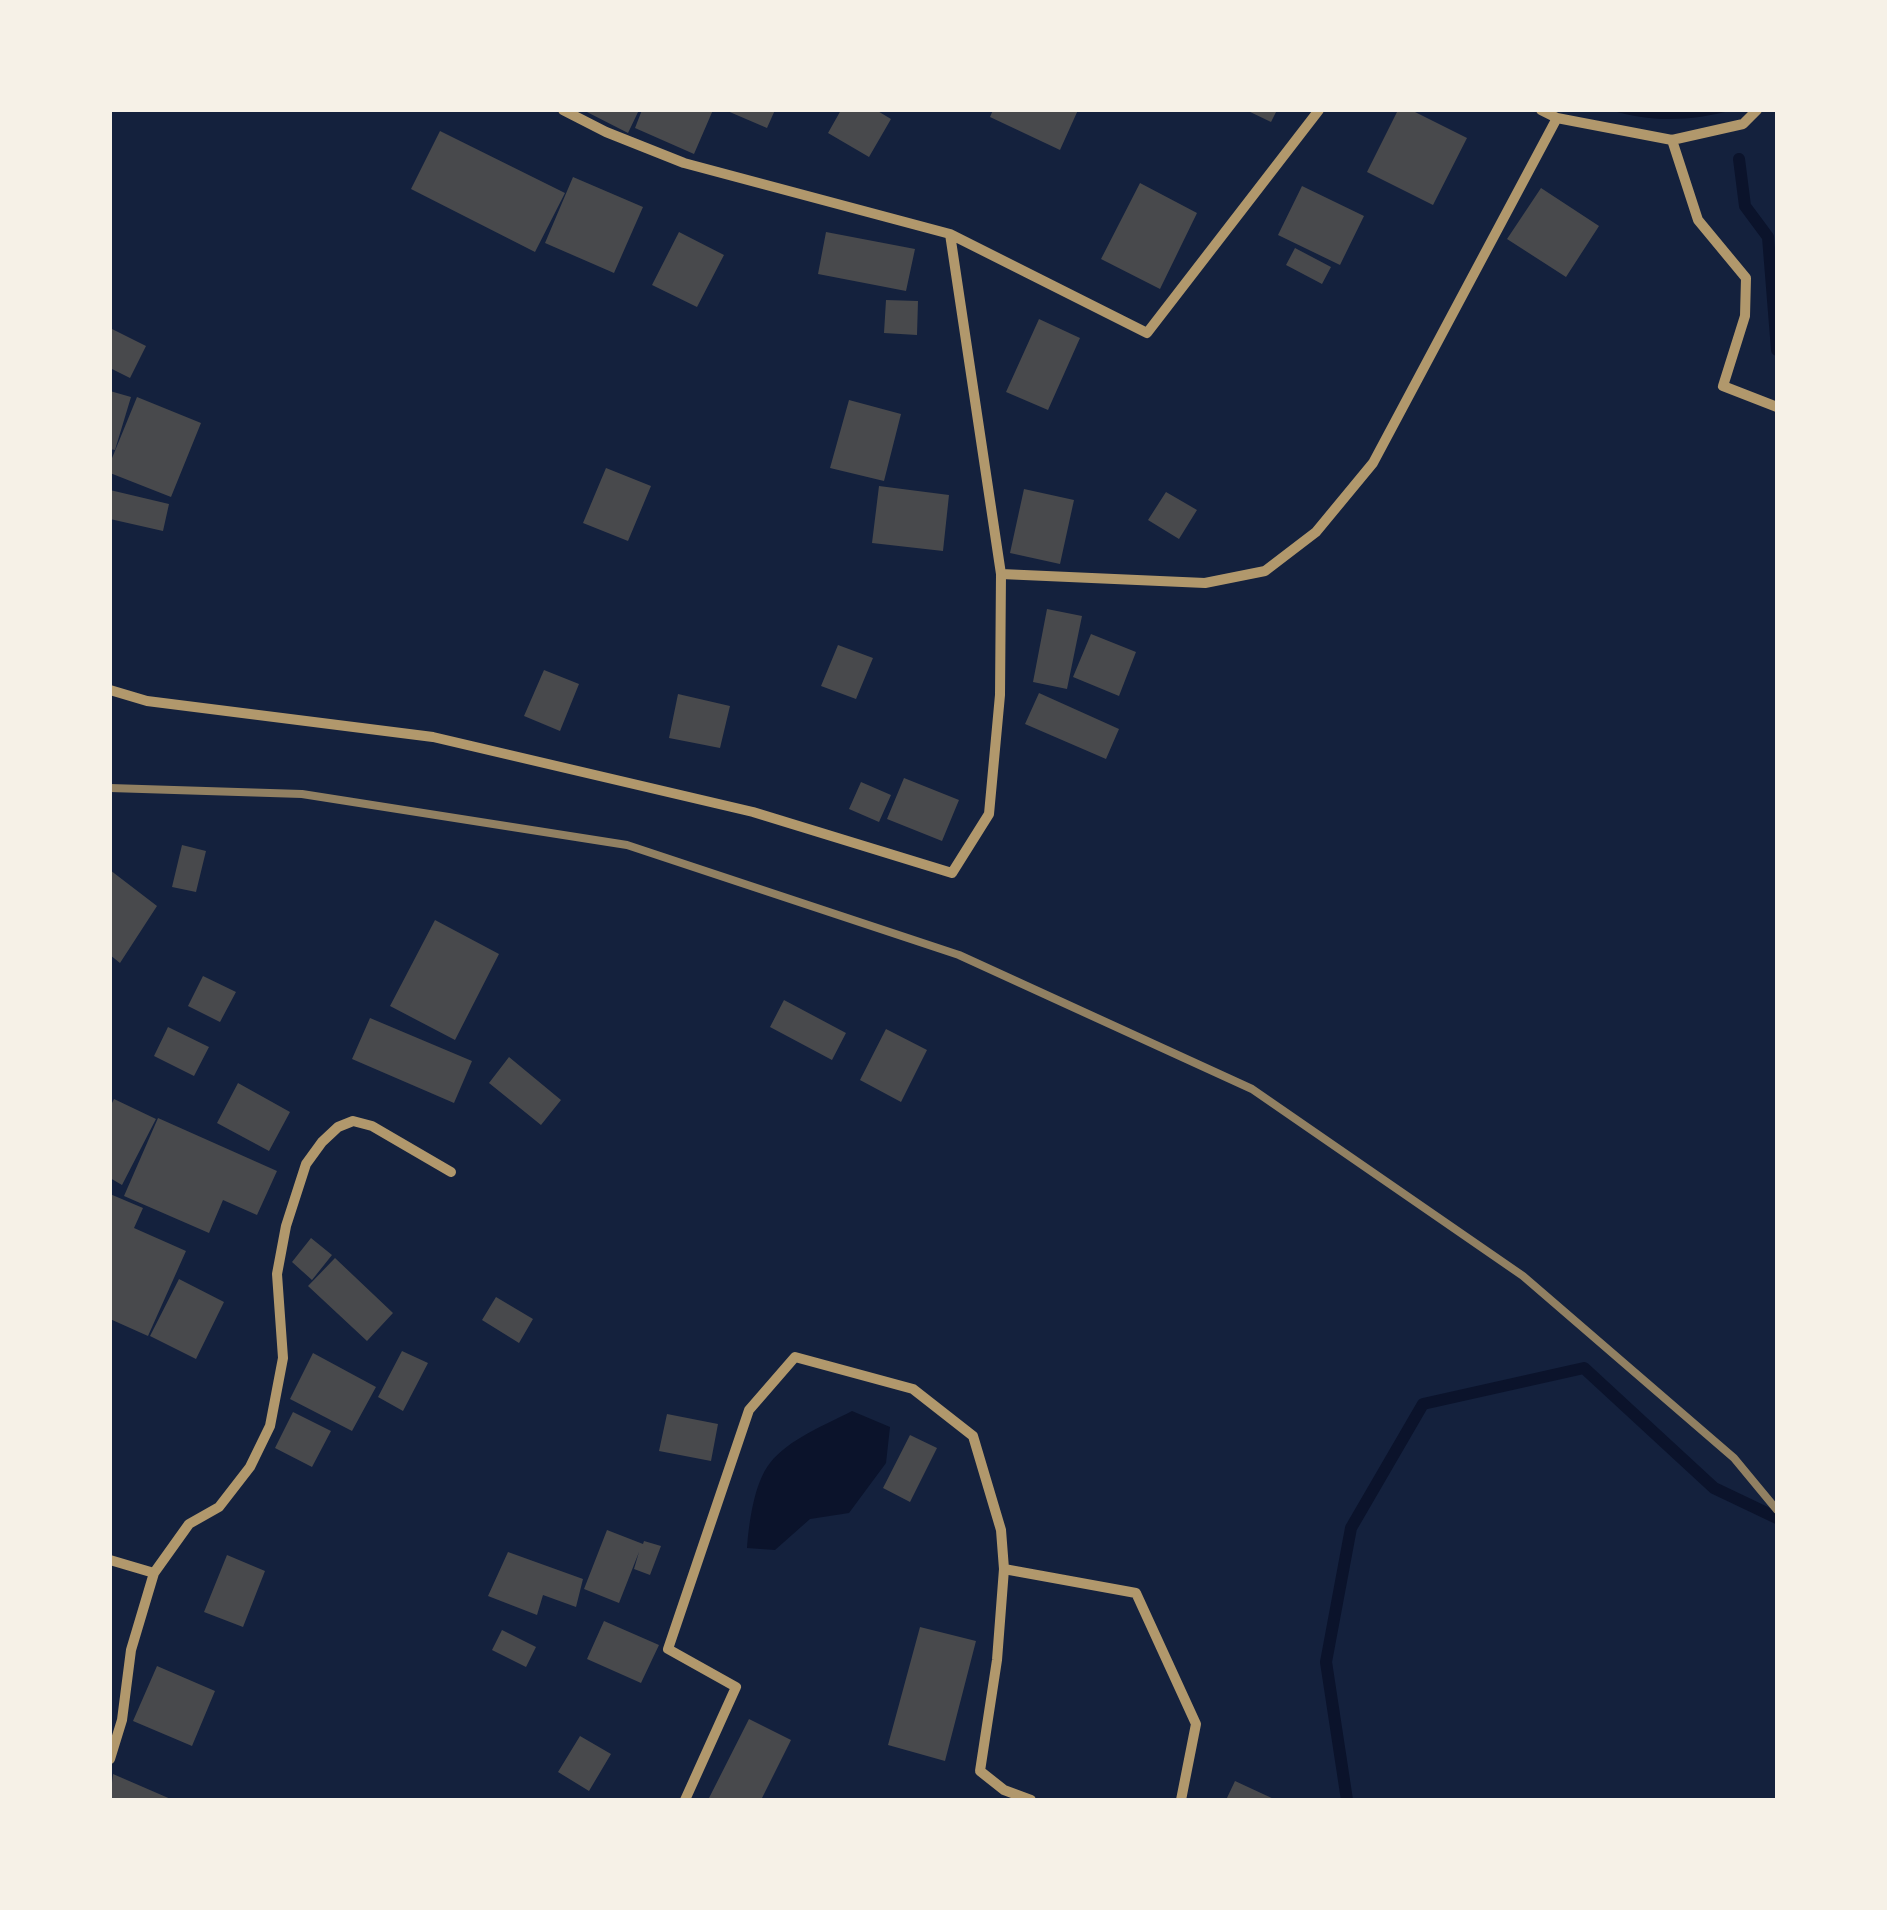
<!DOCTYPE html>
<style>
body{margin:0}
#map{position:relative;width:1887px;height:1910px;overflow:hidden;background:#14213d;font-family:Barlow,sans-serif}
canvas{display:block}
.frame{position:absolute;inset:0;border:112px solid #f6f1e7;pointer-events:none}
</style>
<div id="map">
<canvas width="1887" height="1910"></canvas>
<div class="frame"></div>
</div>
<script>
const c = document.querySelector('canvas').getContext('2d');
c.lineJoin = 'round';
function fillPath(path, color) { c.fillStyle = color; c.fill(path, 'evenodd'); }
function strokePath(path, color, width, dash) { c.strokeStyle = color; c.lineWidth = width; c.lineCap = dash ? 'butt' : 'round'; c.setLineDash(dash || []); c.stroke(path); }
fillPath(new Path2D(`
 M1611,110H1733C1693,121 1650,123 1611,110Z
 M852,1411L890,1427L886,1463L849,1513L810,1519L775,1550L747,1548C749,1523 754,1483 770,1463C789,1439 825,1425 852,1411Z`), '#0b132b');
strokePath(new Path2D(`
 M1739,159L1745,206L1768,237L1777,350
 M1347,1800L1326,1662L1351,1528L1423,1404L1584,1368L1714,1488L1777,1518`), '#0b132b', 12);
fillPath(new Path2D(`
 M583,110H639L628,133Z
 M642,110H713L694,154L635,128Z
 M725,110H775L767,128Z
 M841,110H876L891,119L869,157L828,133Z
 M993,110H1078L1060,150L990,117Z
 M1246,110H1277L1271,122Z
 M1398,110H1411L1467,138L1433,205L1367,172Z
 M440,131L565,193L535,252L411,189Z
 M573,177L643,207L614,273L545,243Z
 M1140,183L1197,213L1160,289L1101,259Z
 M1302,186L1364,216L1340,265L1278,235Z
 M1541,188L1599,226L1566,277L1507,239Z
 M679,232L724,255L697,307L652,285Z
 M826,232L915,249L906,291L818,274Z
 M1295,248L1331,267L1322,284L1286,265Z
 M886,300L918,301L917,335L884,333Z
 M1039,319L1080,338L1048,410L1006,392Z
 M110,328L146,346L130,378L110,368Z
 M110,391L131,397L115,450L110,449Z
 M137,397L201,423L171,497L110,473V463Z
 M849,400L901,414L884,481L830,468Z
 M606,468L651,486L628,541L583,523Z
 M879,486L949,495L943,551L872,543Z
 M1024,489L1074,500L1060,564L1010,553Z
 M110,490L169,504L163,531L110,519Z
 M1166,492L1197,510L1179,539L1148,520Z
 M1047,609L1082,616L1067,689L1033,682Z
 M1091,634L1136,652L1119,696L1073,677Z
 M838,645L873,658L856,699L821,686Z
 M544,670L579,684L560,731L524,716Z
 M1039,693L1119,729L1106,759L1025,724Z
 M678,694L730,706L720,748L669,738Z
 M904,778L959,800L942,841L887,819Z
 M861,782L891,795L879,822L849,809Z
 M182,845L206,851L196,892L172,887Z
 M110,870L157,906L120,963L110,955Z
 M435,920L499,954L455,1040L390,1006Z
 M203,976L236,992L220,1022L188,1006Z
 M784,1000L846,1033L832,1060L770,1027Z
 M370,1018L472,1061L454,1103L352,1059Z
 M168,1027L209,1047L194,1076L154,1056Z
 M886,1029L927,1050L901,1102L860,1080Z
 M509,1057L561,1100L541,1125L489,1083Z
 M238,1083L290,1112L269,1151L217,1123Z
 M114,1099L156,1119L122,1185L110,1178V1107Z
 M158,1118L277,1171L257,1215L223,1200L209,1233L124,1196Z
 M110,1194L143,1208L134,1228L186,1251L148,1336L110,1319Z
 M311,1238L332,1255L312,1280L292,1262Z
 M335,1258L393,1313L367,1341L308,1286Z
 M179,1279L224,1302L196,1359L150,1336Z
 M496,1297L533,1319L519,1343L482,1320Z
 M402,1351L428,1363L403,1411L378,1397Z
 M313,1353L376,1387L352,1431L290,1399Z
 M293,1412L331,1431L312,1467L275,1448Z
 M667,1414L718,1424L711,1461L659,1451Z
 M910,1435L937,1448L910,1502L883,1488Z
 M607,1530L643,1544L644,1541L661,1546L650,1575L634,1569L639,1552L619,1603L584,1589Z
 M508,1552L583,1579L576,1607L543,1595L537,1615L488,1596Z
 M227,1555L265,1571L243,1627L204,1612Z
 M604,1621L659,1645L641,1683L587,1659Z
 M920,1627L976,1641L945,1761L888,1745Z
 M502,1630L536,1647L526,1667L492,1650Z
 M157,1666L215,1691L192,1746L133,1721Z
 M749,1719L791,1740L761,1800H708Z
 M580,1736L611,1754L589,1791L558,1772Z
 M113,1774L173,1800H110Z
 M1235,1781L1276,1800H1226Z`), '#48494c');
strokePath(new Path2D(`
 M563,110L606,132L684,163L950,234L1147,333L1319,110
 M1541,110L1557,118L1672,140L1743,124L1757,110
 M1672,140L1698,220L1746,278L1745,316L1723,386L1777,407
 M1001,574L1205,583L1265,571L1316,532L1373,463L1557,118
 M110,690L147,701L433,737L753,812L952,873L989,814L1000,695L1001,574L950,234
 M110,1560L154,1573
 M110,1759L122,1720L131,1650L154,1573L189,1524L219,1507L250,1467L270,1426L283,1358L277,1274L286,1226L306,1164L322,1142L338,1127L353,1121L372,1126L451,1172
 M685,1800L736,1687L668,1649L749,1410L795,1357L913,1389L973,1436L1001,1530L1004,1569
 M1031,1800L1004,1790L980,1771L997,1660L1004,1569L1136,1593L1196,1724L1181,1800`), '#b1986c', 10);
strokePath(new Path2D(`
 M110,788L302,794L627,845L959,955L1252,1089L1523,1276L1734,1458L1777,1510`), '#918062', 8);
</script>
